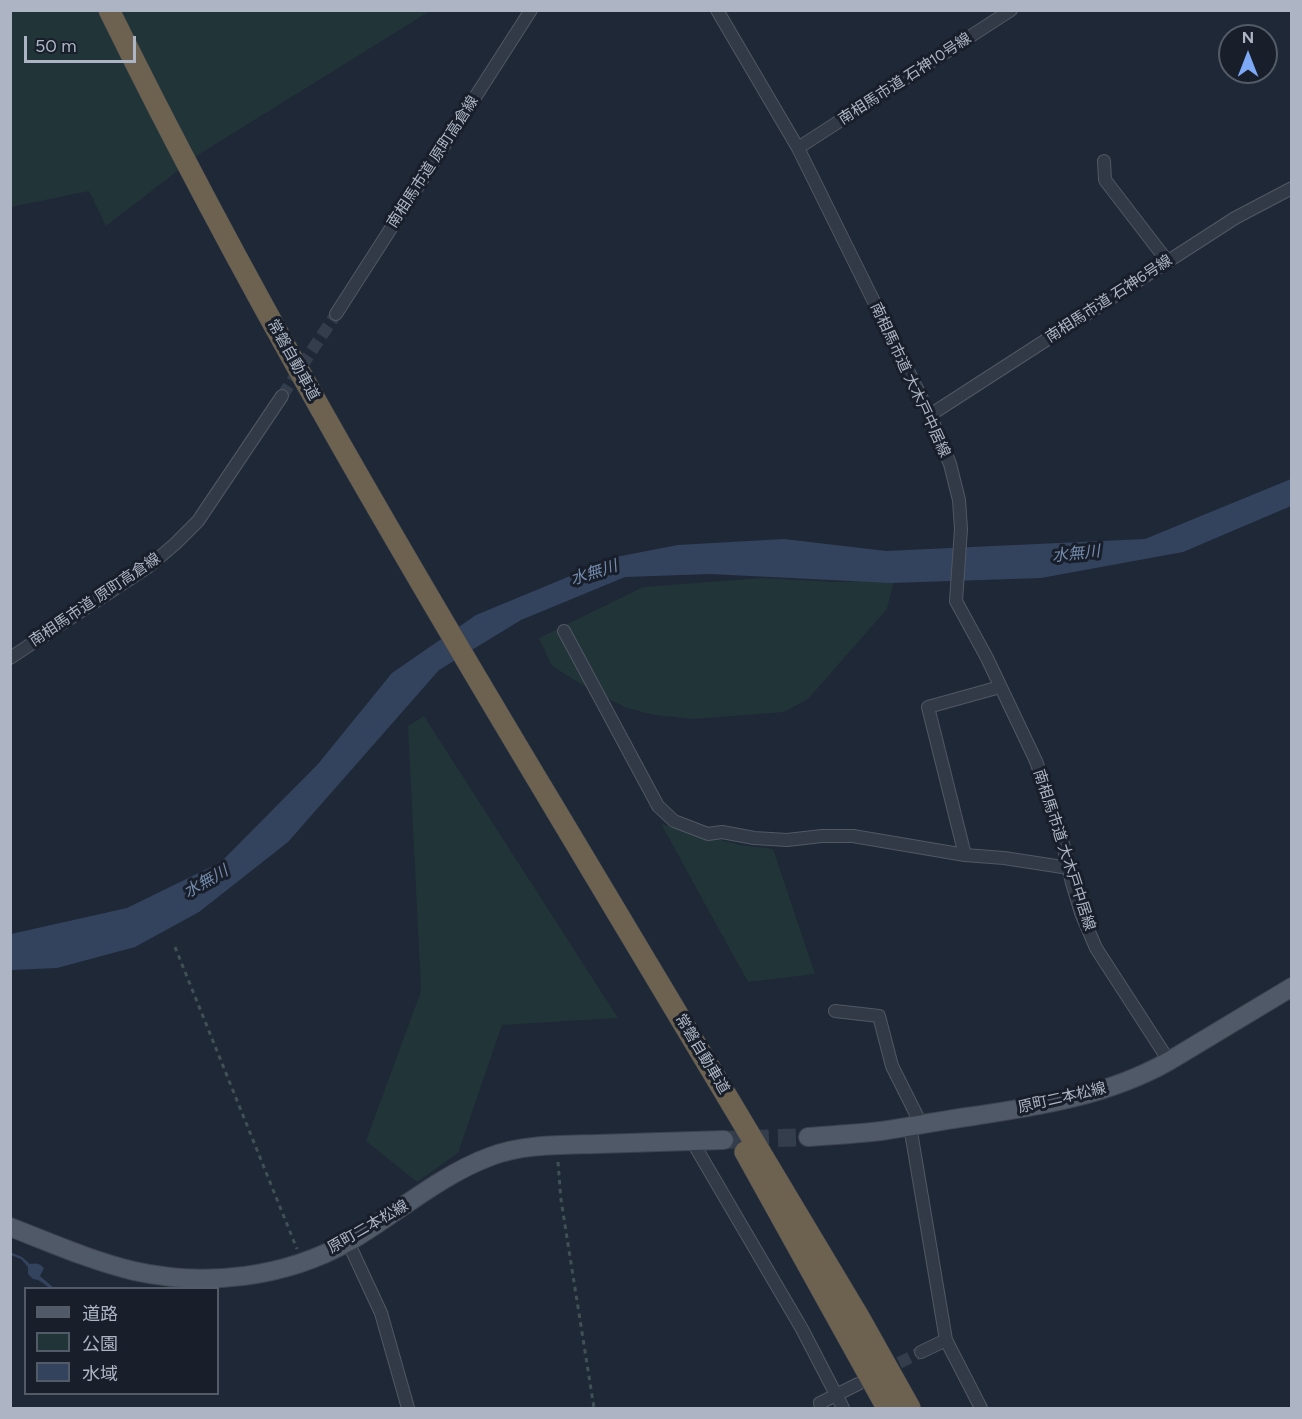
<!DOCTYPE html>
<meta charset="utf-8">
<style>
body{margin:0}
#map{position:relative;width:1302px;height:1419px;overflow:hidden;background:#1f2836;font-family:Figtree,"Noto Sans JP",sans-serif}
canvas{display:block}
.frame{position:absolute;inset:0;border:12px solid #adb5c4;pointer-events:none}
.legend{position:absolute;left:24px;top:1287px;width:195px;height:108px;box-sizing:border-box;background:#181f2b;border:2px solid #545b68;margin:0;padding:8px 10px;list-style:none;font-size:18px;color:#adb5c4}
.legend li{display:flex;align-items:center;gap:12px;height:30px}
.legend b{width:30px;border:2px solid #545b68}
.north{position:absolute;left:1218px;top:24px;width:60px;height:60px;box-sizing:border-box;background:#181f2b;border:2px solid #545b68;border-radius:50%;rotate:0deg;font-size:16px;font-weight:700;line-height:24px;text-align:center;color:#adb5c4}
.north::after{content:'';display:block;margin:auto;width:21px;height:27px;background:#7ea9f7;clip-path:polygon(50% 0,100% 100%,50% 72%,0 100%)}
.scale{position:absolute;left:24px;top:36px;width:112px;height:27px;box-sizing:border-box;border:3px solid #adb5c4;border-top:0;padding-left:8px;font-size:18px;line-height:21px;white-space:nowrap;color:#adb5c4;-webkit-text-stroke:4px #181f2b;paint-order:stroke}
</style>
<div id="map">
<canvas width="1302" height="1419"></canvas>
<div class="frame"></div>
<ul class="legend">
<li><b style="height:8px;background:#505967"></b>道路</li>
<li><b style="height:16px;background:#213437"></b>公園</li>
<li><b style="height:16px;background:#33435e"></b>水域</li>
</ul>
<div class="north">N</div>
<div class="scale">50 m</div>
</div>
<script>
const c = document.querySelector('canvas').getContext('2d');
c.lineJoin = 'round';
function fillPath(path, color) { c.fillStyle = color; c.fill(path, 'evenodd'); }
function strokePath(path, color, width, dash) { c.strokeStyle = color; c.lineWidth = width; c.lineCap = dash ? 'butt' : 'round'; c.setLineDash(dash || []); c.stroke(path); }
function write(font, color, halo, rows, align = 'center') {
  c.font = font + ' Figtree,"Noto Sans JP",sans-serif'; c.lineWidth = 6; c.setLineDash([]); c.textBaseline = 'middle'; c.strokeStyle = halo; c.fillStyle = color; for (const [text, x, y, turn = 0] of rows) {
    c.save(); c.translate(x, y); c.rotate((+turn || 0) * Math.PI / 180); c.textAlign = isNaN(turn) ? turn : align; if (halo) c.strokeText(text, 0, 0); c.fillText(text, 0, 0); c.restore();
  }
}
fillPath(new Path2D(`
 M11,11H430L198,155L106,226L89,191L11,207Z
 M762,578L836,582L894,580L887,609L808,699L784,712L693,719L654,715L627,708L592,691L552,666L539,638L643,587Z
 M424,716L618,1018L502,1025L458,1153L417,1182L366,1141L421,991L408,726Z
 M661,824L740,845L773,849L815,974L748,982Z`), '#213437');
fillPath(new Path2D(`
 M1291,479V506L1183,552L1041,578L891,583L710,574L625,577L521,620L439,670L288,842L199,912L135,947L57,968L11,970V934L127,908L221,862L318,764L392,673L476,615L616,557L678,545L784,539L886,551L1145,539Z
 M10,1252L22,1257L30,1264C36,1263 39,1263 44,1268L40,1276L54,1288C46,1289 42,1279 33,1279L28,1274V1267L21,1259L11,1255Z`), '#33435e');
strokePath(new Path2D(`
 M282,396L336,314
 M883,1371L921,1352`), '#343d4b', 12, [12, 6]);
strokePath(new Path2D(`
 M724,1140L808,1137`), '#343d4b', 18, [18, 9]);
const street = new Path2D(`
 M717,10L798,148L930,415L950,464L959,500L961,529L956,601L987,658L1036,761L1060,831L1072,883L1081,913L1096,948L1169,1061
 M798,148L1011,10
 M1104,161L1105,180L1168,262
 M336,314L531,10
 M930,415L1235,218L1292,188
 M564,631L658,806L674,821L708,834L722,832L754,838L787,840L822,836H853L965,855L1004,858L1069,868
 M10,658L148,567L175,544L198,521L282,396
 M965,855L928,707L1000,687
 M835,1011L879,1016L892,1066L921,1124
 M910,1126L946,1340L981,1408
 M692,1141L802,1329L843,1408
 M348,1242L381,1313L408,1408
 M921,1352L946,1340
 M821,1408L820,1403L858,1384`);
const primary = new Path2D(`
 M808,1137C832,1135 857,1134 881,1131C909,1127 938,1121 967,1117C1035,1107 1108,1096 1169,1061L1292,987
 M10,1227C51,1243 92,1261 134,1271C206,1287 285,1278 350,1241C396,1214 439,1176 489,1157C522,1144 562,1145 597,1144C639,1143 682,1141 724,1140`);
const highway = new Path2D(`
 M109,10C243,283 396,544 552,804C654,975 757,1146 859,1317L910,1408
 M745,1152L887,1408`);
strokePath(street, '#505865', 14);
strokePath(primary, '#3c4350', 20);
strokePath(highway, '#3a424e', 22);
strokePath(new Path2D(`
 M175,947L297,1249
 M558,1162L561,1200L594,1408`), '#3f5155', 3, [4.5, 4.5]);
strokePath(street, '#333a47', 12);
strokePath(primary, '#505967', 18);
strokePath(highway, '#6d6250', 21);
write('15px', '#adb5c4', '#181f2b', [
 ["南相馬市道 石神10号線",905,79,-33],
 ["南相馬市道 原町高倉線",433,162,-57],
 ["南相馬市道 石神6号線",1109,299,-33],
 ["常磐自動車道",293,360,61],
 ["南相馬市道 大木戸中居線",910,380,65],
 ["南相馬市道 原町高倉線",95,600,-34],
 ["南相馬市道 大木戸中居線",1064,850,72],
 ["常磐自動車道",702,1054,59],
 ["原町二本松線",1062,1098,-13],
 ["原町二本松線",368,1227,-30]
]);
write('italic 16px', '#748bac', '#181f2b', [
 ["水無川",1076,554,-6],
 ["水無川",594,573,-18],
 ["水無川",206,882,-30]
]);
</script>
